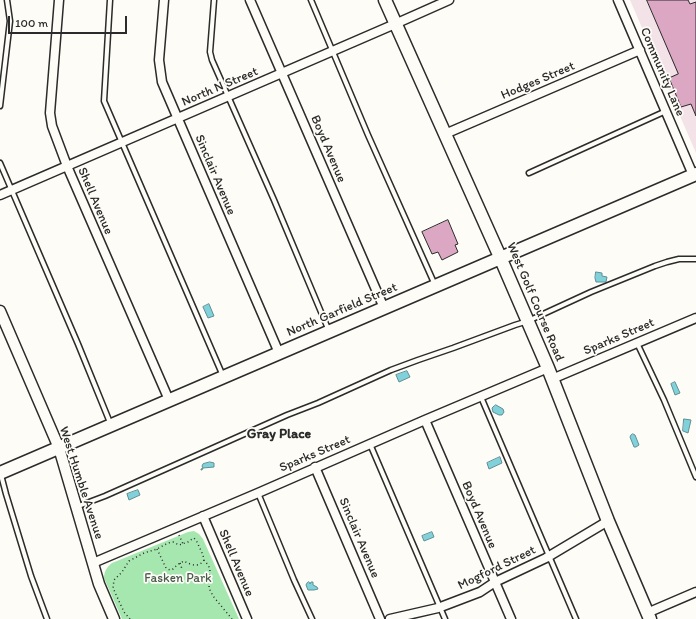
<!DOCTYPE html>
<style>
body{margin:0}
#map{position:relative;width:696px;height:619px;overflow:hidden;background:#fdfcf7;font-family:Itim,sans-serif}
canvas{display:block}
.scale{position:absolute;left:8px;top:16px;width:119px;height:18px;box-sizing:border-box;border:2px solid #2b2b2b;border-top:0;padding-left:5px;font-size:12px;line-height:14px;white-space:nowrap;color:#2b2b2b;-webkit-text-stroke:3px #fdfcf7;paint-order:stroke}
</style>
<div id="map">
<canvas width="696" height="619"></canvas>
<div class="scale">100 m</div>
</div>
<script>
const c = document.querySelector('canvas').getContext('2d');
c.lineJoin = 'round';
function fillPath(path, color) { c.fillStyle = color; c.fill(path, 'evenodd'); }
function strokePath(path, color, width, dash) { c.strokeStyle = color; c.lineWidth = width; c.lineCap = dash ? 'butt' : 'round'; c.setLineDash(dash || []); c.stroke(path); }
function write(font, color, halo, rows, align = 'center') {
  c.font = font + ' Itim,sans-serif'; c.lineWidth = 3.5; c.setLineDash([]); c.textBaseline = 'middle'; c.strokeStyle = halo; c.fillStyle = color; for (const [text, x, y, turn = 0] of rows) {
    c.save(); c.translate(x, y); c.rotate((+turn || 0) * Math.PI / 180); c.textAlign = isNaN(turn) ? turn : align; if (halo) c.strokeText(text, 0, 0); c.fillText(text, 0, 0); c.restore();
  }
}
fillPath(new Path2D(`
 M630,0H696V153Z`), '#f3e2e7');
fillPath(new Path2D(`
 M194,531L199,534L203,539L239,619H122L104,578C104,571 107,567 112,563L188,532Z`), '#a6e7b0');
const water = new Path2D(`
 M596,272L602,273V276L607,277L606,282H596L595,278Z
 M209,304L214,316L208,318L203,307Z
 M407,371L410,377L399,382L396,375Z
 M675,382L680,393L675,395L671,384Z
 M496,405L503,409L504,412L502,415H499L493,412L492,408L494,406Z
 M684,419L691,420L688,433L683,431Z
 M633,434L635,435L639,445L636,447H634L630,437L631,435Z
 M500,457L502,463L489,469L487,463Z
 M210,462L214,463V467L203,468L202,470H201V469L203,468L202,466L203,464Z
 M138,490L140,495L129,500L127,494Z
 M432,532L434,537L424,541L422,536Z
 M309,582L310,584L311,582H313V585L317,587L318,589L314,590H308L306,585L307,583Z`);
fillPath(water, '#81d1db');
strokePath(water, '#5f8f95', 1);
const building = new Path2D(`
 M647,0H688L690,4L696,2V116L691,104L681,107L669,78L678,74Z
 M448,220L458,244L455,245L458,252L442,260L438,252L432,254L422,232Z`);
fillPath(building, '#dba7c2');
strokePath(building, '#2b2b2b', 1);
const service = new Path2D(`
 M110,0L104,101L223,376
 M214,0L210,52L212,60L274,200L329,331
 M311,0L368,135L435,285
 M0,106L10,21L7,0
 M0,163L78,344L111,425
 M529,173L666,111
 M637,343L664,400L696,477
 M481,397L576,619
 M370,444L445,619
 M1,475L6,494L31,576L47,619
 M258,493L294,580L312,619
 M76,507L105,496L195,456L287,415L318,403L391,370L418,360L453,348L515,325L528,321L591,292L655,266L667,262L679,259H696`);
const minor = new Path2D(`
 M59,0L50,113L52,126L67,166L169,400
 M164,0L159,60L162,82L279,353
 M250,0L384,308
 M618,0L693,175
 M445,134L640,50
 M0,195L395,24L449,0
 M552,379L696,318
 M425,420L511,619
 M315,467L380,619
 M203,516L247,619
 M93,563L258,493L425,420L548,368
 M647,613L696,592
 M390,619L438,608L480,592L495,582L546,558L608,521`);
const tertiary = new Path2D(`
 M0,311L59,448L99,584L114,619`);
const secondary = new Path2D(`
 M385,0L500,257L548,368L608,521L650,619
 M0,473L696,174`);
strokePath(service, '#2b2b2b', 7);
strokePath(minor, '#2b2b2b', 11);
strokePath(tertiary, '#2b2b2b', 13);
strokePath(secondary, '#2b2b2b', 15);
strokePath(new Path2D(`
 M179,535L183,544
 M157,549L166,568L170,570L173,569L177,565L184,561C191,565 199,568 204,560
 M180,563L182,569
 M130,619L124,612L113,588L114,580L122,572L129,561L144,553L157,549L168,543L173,542L179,545L188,542L192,539L194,538L197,542L203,555L204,560L208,565L210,569L209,588L213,596L232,619`), '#2b2b2b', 1.5, [1, 3]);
strokePath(service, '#fdfcf7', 4);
strokePath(minor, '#fdfcf7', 8);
strokePath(tertiary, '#fdfcf7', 10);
strokePath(secondary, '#fdfcf7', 12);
write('13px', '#2b2b2b', '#fdfcf7', [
 ["Community Lane",662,72,67],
 ["Hodges Street",538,81,-23],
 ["North N Street",220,87,-23],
 ["Boyd Avenue",328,149,67],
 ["Sinclair Avenue",215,175,67],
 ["Shell Avenue",95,201,67],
 ["West Golf Course Road",535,302,67],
 ["North Garfield Street",342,310,-23],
 ["Sparks Street",619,337,-23],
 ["Sparks Street",315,454,-23],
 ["West Humble Avenue",81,483,72],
 ["Boyd Avenue",479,515,67],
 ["Sinclair Avenue",359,538,67],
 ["Shell Avenue",236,563,67],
 ["Mogford Street",497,568,-26]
]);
write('13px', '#4a5a4c', '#fdfcf7', [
 ["Fasken Park",178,579]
]);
write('bold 14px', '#2b2b2b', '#fdfcf7', [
 ["Gray Place",279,434]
]);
</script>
